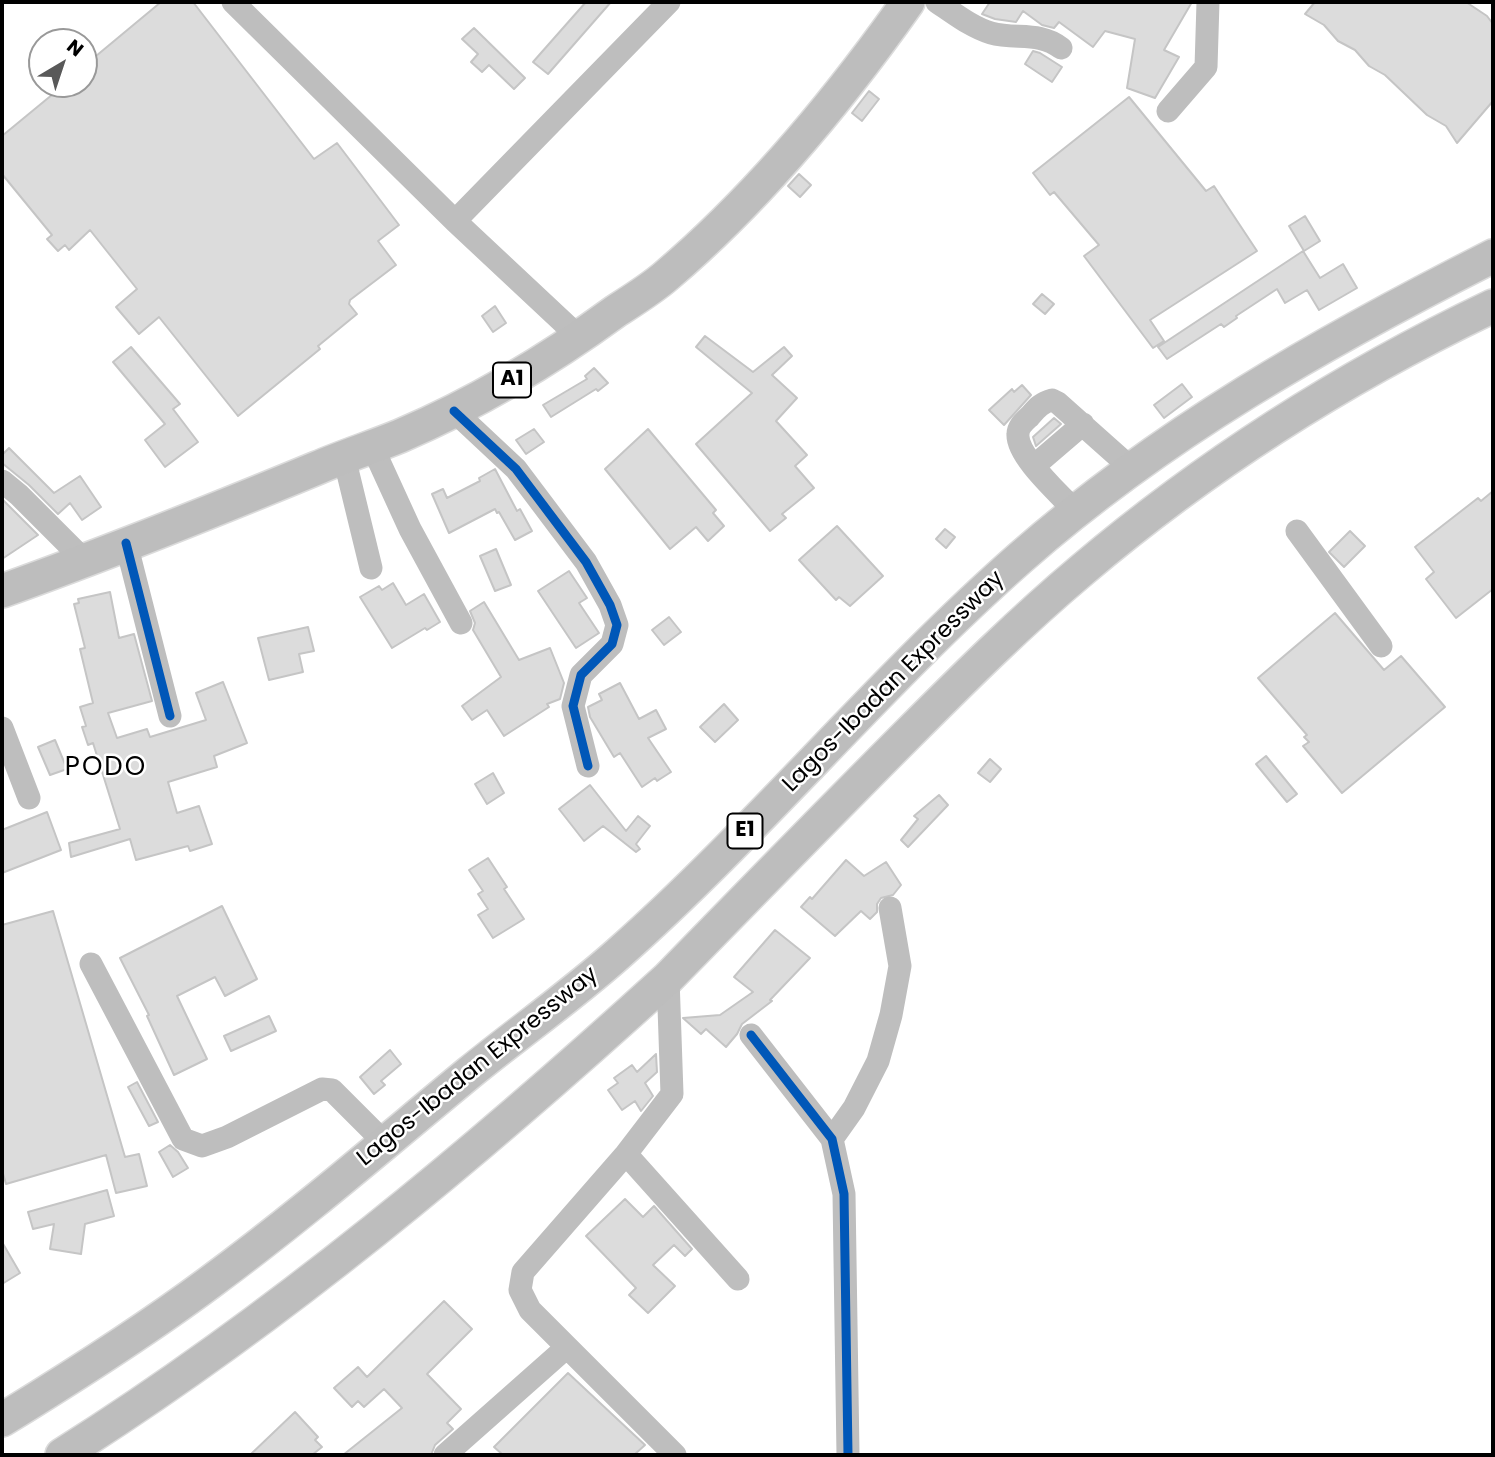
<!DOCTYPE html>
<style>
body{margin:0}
#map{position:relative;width:1495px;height:1457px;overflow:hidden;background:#fff;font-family:Poppins,sans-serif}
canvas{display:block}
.frame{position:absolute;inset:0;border:4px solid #000;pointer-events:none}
.north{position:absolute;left:28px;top:28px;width:70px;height:70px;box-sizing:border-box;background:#fff;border:2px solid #999;border-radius:50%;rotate:39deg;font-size:19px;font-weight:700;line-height:28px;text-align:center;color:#000}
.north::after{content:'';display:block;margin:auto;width:24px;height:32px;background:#595959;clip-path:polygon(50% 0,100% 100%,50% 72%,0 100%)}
</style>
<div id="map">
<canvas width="1495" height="1457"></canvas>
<div class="frame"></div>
<div class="north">N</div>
</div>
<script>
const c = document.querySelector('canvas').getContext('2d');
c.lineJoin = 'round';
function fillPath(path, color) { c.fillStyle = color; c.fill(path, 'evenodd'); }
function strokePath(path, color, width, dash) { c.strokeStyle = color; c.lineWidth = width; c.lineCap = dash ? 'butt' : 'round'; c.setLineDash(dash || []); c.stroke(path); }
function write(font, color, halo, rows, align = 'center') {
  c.font = font + ' Poppins,sans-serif'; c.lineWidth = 5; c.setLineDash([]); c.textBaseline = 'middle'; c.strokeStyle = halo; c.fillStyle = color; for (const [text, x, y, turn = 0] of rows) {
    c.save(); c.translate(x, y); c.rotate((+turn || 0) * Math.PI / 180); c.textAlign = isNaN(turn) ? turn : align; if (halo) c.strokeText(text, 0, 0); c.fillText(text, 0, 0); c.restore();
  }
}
const building = new Path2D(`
 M161,2H193L314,159L337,143L399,225L378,241L396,265L350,300L349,304L357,314L318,346L320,349L238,416L159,317L139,334L116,307L137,289L90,230L69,250L65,245L58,251L47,239L52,235L2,174V136L53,94L51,92L61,84H84V66Z
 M586,2H611L548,74L533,62Z
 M990,2H1192L1164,50L1179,57L1155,98L1127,88L1135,39L1105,31L1093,47L1059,22L1054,28L1042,25L1023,11L1016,22L995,19L982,14Z
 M1315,2H1466L1487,16L1493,24V101L1457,143L1446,126L1427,115L1385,75L1369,66L1355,50L1338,41L1324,25L1305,14Z
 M474,28L525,78L514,89L489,65L482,72L471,62L478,54L462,39Z
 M1033,51L1040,53L1062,67L1052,82L1025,64Z
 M869,91L879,99L862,121L852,113Z
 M1129,97L1206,191L1214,186L1257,251L1150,320L1164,341L1153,348L1084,256L1099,245L1054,192L1050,195L1033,173Z
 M799,174L811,185L800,197L788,186Z
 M1305,216L1320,241L1304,251L1289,226Z
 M1303,251L1320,278L1343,264L1357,288L1319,310L1307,290L1285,303L1277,289L1236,316L1237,318L1224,327L1221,324L1167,359L1158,347Z
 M1042,294L1054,304L1045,314L1033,304Z
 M495,306L506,323L493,332L482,316Z
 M705,336L753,372L784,347L792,356L772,375L797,398L776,421L807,455L795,466L814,488L782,514L786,518L770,531L696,444L752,393L696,347Z
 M131,347L180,404L173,409L198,442L165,467L145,440L165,424L113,362Z
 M594,368L608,383L598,391L596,389L551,417L543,405L587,379L585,376Z
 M1182,384L1192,397L1164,418L1154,405Z
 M1022,385L1031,395L1004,425L989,410L1012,389L1014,392Z
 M1054,418L1061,424L1036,446L1033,437Z
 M534,429L544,442L526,454L516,440Z
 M648,429L716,510L713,513L724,526L708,541L696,527L670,549L605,469Z
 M9,448L54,493L80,476L101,507L82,520L70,503L58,514L29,485L2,463V455Z
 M495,469L517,511L520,509L532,531L515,540L499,512L497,513L495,509L449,533L432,494L443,489L447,498L480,481L479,478Z
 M1493,491V589L1456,618L1426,579L1434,572L1415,547L1478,498L1481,501Z
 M2,499L38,535L2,559Z
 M837,526L883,576L850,606L839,597L836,600L799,560Z
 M945,529L955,537L946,548L936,539Z
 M1350,531L1365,546L1344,567L1329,552Z
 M496,549L511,585L495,591L480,556Z
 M569,571L587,598L579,603L599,633L576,648L538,591Z
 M393,583L406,605L424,594L440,622L427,630L425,628L392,648L360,597L379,586L382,590Z
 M110,592L119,638L134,634L152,701L108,713L117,738L147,729L150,737L206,720L196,693L223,682L247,743L214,756L217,767L168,782L177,813L199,806L212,844L190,851L188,846L136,860L130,839L71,857L69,843L120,829L93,743L88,745L82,727L86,726L80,707L93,703L80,649L85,648L74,604L79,603L78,599Z
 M484,602L519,660L550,648L564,683L560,699L547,704L549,707L504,736L487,710L472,720L462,706L501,677L473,630L475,623L470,611Z
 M1335,613L1384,670L1401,656L1445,707L1342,793L1303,746L1309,742L1304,737L1307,735L1258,678Z
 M669,617L681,632L664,645L652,630Z
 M308,627L314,651L299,654L303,672L269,680L258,638Z
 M620,683L639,719L656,710L666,729L648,738L671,772L657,781L655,778L642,787L620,753L614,757L590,717L588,707L602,700L599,694Z
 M724,704L738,720L715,742L700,727Z
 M55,740L67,769L50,775L38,747Z
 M1266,756L1297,794L1287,802L1256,764Z
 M990,759L1001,769L990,782L978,773Z
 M493,773L504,793L487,804L475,784Z
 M590,785L626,831L638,816L650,826L636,844L640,849L636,852L603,826L584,841L559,809Z
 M939,795L948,805L908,847L901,840L918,819L914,816Z
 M47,812L61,850L2,873V830Z
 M488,858L507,887L504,889L524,919L493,938L478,915L488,909L478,894L483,891L469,870Z
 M846,860L864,876L886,862L901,885L893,895L881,898L877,904V912L870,919L861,911L835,936L801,907L810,897L812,899Z
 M222,906L257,979L225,996L215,977L177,996L207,1059L174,1075L147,1016L149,1015L120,958Z
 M53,911L125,1157L139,1154L147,1186L116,1193L106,1155L6,1184L2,1170V925Z
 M775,930L810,958L770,1000L772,1001L742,1024L737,1034L726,1047L706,1029L701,1034L683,1018L720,1015L753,992L734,977Z
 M269,1016L276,1031L231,1051L224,1036Z
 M390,1050L401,1064L381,1081L385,1085L374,1094L360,1077Z
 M656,1054L657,1072L645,1083L653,1096L641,1111L635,1101L622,1110L608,1090L618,1083L614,1078L632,1065L637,1072Z
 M137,1082L158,1122L149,1126L128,1087Z
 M170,1145L178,1152L188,1168L173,1177L159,1152Z
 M107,1190L114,1216L85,1224L81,1254L50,1249L54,1224L33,1229L28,1212Z
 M625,1199L643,1217L654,1206L692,1249L685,1256L674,1245L653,1265L675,1286L648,1313L629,1295L636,1288L586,1236Z
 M2,1242L20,1273L2,1284Z
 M444,1301L472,1329L427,1374L461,1409L447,1423L453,1429L435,1445L431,1455H343L402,1408L384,1389L364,1407L358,1401L352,1407L334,1388L358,1367L367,1377Z
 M568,1373L645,1445L634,1455H503L494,1447Z
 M295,1412L318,1437L315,1440L322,1447L312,1455H250Z`);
fillPath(building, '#dcdcdc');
strokePath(building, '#c5c5c5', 2);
const highway = new Path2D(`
 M2,591C108,553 213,511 317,468C345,456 373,447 400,436C477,403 549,360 616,311C633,300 651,289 666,276C759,197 838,101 908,2
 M2,1420C72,1377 143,1332 209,1283C299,1217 383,1144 469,1073C518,1033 571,996 618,954C759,829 879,682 1020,558C1162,433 1325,341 1493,256
 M62,1455C279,1318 478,1151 668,978C747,897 826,816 906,736C963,679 1020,622 1082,570C1206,465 1346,376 1493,306`);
strokePath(highway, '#dbdbdb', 36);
strokePath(new Path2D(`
 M233,2L455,221L580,338
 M937,2C954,13 971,27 991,33C1016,40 1039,31 1061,48
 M1168,111L1206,67L1208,2
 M455,221L669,2
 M454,411L516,469L586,562L610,605L617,625L612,644L581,675L573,706L588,766
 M372,446L410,529L461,623
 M344,457L371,568
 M1034,466L1083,424
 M2,481L19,495L85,561
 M1076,512C1061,495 1016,456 1018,434C1018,426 1025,421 1030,416C1037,408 1041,403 1052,400L1058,403L1131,468
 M1297,531L1381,646
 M126,543L170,716
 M2,728L29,798
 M91,964L183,1139L202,1146L227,1137L322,1089L332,1090L385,1143
 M668,978L672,1094L626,1154L523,1272L520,1290L530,1310L675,1455
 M751,1035L832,1139L844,1194L848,1455
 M832,1139L854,1108L878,1061L891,1015L900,966L890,908
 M626,1154L738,1279
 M445,1455L567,1347`), '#bebebe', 23);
strokePath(highway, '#bdbdbd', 33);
strokePath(new Path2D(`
 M454,411L516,469L586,562L610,605L617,625L612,644L581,675L573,706L588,766
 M126,543L170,716
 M751,1035L832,1139L844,1194L848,1455`), '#0057b8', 9);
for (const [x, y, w] of [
 [512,380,38],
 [745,831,35]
]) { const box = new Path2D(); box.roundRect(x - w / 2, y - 17.5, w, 35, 5); c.fillStyle = '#fff'; c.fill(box); strokePath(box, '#000', 2); }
write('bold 21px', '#000', null, [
 ["A1",512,380],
 ["E1",745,831]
]);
write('23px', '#000', '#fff', [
 ["Lagos-Ibadan Expressway",894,682,-45],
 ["Lagos-Ibadan Expressway",478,1067,-39]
]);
c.letterSpacing = '2px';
write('26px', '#000', '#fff', [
 ["PODO",106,768]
]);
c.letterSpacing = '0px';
</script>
